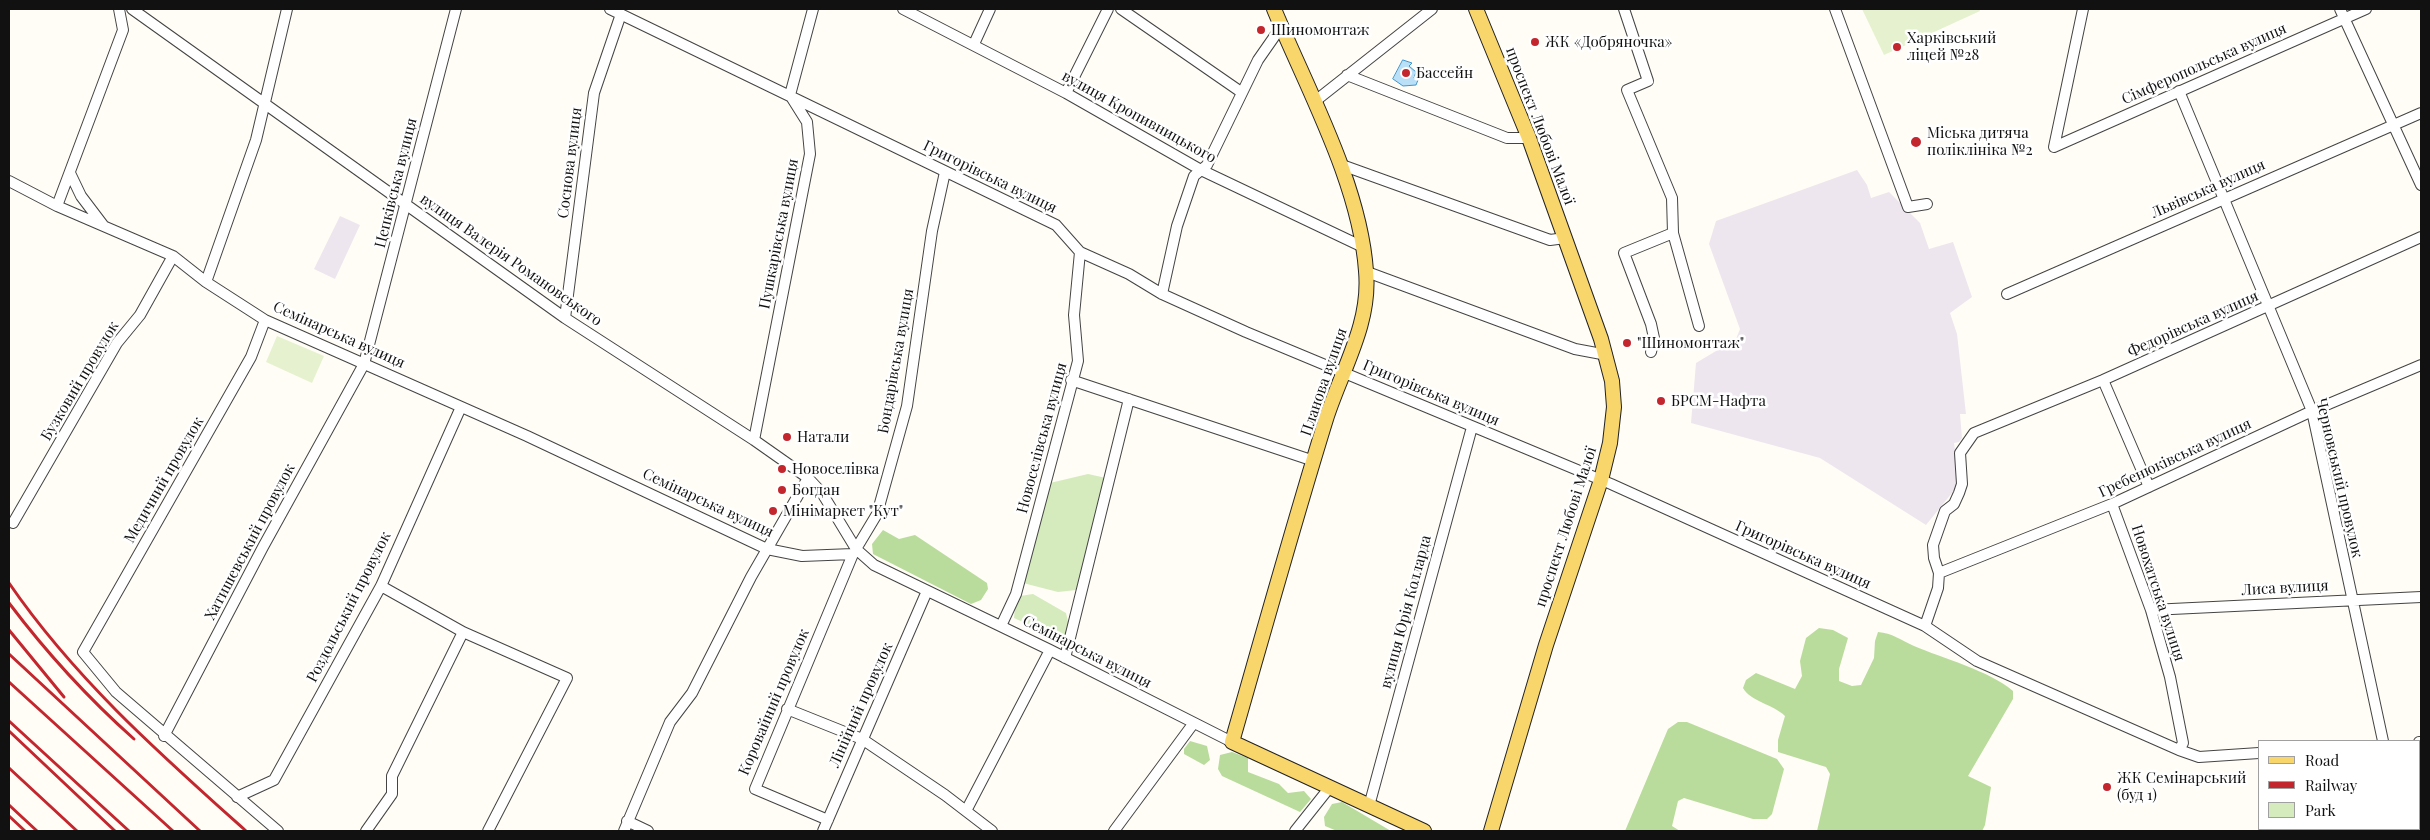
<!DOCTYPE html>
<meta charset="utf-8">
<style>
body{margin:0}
#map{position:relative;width:2430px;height:840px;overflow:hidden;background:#fffdf5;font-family:"Playfair Display",serif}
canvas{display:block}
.frame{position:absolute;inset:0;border:10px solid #111;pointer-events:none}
.legend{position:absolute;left:2258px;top:740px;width:162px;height:90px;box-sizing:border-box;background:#fff;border:1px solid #a0a0a0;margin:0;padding:6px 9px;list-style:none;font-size:15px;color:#111}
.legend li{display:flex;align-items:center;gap:10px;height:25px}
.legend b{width:25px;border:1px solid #a0a0a0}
</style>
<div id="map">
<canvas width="2430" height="840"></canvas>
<div class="frame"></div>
<ul class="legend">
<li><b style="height:6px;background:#f9d66b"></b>Road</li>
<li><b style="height:6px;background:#c4262e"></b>Railway</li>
<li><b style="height:14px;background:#d5ebbd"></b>Park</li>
</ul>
</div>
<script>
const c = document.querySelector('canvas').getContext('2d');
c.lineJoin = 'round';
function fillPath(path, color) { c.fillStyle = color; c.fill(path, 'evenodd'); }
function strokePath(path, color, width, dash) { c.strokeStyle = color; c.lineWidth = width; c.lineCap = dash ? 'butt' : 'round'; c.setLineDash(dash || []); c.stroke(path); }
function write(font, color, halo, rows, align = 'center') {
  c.font = font + ' "Playfair Display",serif'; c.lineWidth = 5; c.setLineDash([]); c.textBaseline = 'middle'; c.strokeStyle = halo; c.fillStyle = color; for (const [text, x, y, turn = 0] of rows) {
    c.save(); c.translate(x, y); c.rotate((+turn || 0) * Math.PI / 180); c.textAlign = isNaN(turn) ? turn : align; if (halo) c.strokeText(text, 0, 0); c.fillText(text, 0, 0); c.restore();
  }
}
fillPath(new Path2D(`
 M1857,170L1867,185L1871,198L1889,192L1920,223L1929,249L1953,242L1972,297L1950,313L1957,334L1966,414H1960L1962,438L1959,442L1954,443L1960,483L1926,525L1820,458L1691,423L1696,363L1736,339L1740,329L1709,244L1716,221Z
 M340,216L360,225L335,279L314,269Z`), '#eee6ef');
fillPath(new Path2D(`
 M1088,474L1106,478L1076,590L1058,592L1023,583L1050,483Z
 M1033,594L1066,613L1069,626L1063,640L1014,618L1015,607L1020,596Z`), '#d5ebbd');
fillPath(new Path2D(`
 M883,530L899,539L915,535L987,583L988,589L981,600L971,604L873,554L872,544Z
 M1819,628L1833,630L1848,638L1839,669V681L1852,686L1861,685L1874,658L1875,641L1878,632C1892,633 1901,640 1914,646C1942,658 1990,671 2013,691V699L1968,776L1991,787L1985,825L1982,831H1817L1830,774L1826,767L1778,752V740L1785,716C1773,704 1751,702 1743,688L1746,680L1756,673L1795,689L1802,676L1800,661L1806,638Z
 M1678,722H1687L1777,759L1784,769L1772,814L1767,819H1753L1684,798L1678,801L1672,826L1680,831H1625L1668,729Z
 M1190,741L1207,746L1210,760L1204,765L1184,754V749Z
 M1232,752L1248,758V772L1279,784L1288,793L1304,791L1311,799L1300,812L1222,776L1218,769L1220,755Z
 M1342,802L1391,831H1337L1325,826L1324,817L1332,804Z`), '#b9dc9c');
fillPath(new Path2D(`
 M1862,9H1979L1980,11L1884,55Z
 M277,336L324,356L312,383L266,362Z`), '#e6f2cf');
const water = new Path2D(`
 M1403,60L1412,63L1409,66L1416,72L1414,78L1418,80L1416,85L1403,86L1393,79Z`);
fillPath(water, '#b9e0f7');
strokePath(water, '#3f96cf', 1);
const minor = new Path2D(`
 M132,9L565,318L754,440L808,478L822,493L856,549L874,565L1050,650L1232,742
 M610,9L1056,225L1080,252L1129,274L1162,294L1246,332L1611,484L1925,626L1977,661L2179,750L2199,757L2259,753
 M903,9L1066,93L1201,170L1363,247
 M1121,9L1241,92
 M1624,9L1648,81L1627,90L1672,198L1673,233L1699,326
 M1835,9L1908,207L1927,204
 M2340,9L2421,185
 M974,44L990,9
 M1347,75L1507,138H1529
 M2179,91L2312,411L2383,741
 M1066,93L1108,9
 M1314,102L1432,9
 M2054,147L2366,9
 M2054,147L2083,9
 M1339,164L1550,240L1565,238
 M70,173L81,196L103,225
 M9,181L57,206L173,256L206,282L265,320L527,436L767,549L802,556L853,554L877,514L907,406L932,231L945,172
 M57,206L123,30L119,9
 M1367,272L1575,349L1607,355
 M206,282L256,140L287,9
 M1162,294L1177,226L1194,176L1207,165L1258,60L1281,27
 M2007,294L2421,113
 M565,318L594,93L621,14
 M265,320L251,357L83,652L116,692L278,831
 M1651,352L1654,338L1651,324L1624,253L1673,233
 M1071,380L1314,461
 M2103,380L2149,487
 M754,440L810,154L807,122L790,95L813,9
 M2112,504L2151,610L2170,677L2183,743L2179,750
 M13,523L117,343L140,315L173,256
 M1939,573L2112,504L2312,411L2421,365
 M381,586L463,632L567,678L488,831
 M2151,610L2421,597
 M1001,626L1016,594L1078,361L1074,315L1080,252
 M1925,626L1938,588L1939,573L1934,558L1933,545L1945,511L1954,504L1959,493L1962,484L1960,453L1974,433L2103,380L2421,237
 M1065,658L1129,399
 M787,709L862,739L945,795L992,831
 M164,736L263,547L364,364L456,9
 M2419,742H2421
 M237,797L274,780L381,586L461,407
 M1369,806L1472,427
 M966,811L1050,650
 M828,820L755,789L853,554
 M627,821L648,831
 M366,831L392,794V776L463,632
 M624,831L670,722L692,693L751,577L808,478
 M823,831L927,591
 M1114,831L1193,724
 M1295,831L1330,787
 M2379,831L2380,829`);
const major = new Path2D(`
 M1274,9C1307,89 1360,184 1366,271C1371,324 1342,369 1326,419C1293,526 1263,634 1232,742L1424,831
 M1476,9L1529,138L1601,339L1612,381L1614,407L1610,443L1601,480L1546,645L1491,831`);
strokePath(minor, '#444', 12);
strokePath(major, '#222', 16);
strokePath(minor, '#fff', 10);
strokePath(major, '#f9d66b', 14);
strokePath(new Path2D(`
 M9,583C75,679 160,754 246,831
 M9,603C46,652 88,698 134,739
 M9,630L64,697
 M9,654L200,831
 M9,682L173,831
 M9,721L129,831
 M9,731L115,831
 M9,768L77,831
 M9,805L37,831
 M9,816L25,831`), '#c4262e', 3);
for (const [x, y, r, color] of [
 [1261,30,5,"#c4262e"],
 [1535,42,5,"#c4262e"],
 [1897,47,5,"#c4262e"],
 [1406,73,5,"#c4262e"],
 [1916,142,6,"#c4262e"],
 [1627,343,5,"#c4262e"],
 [1661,401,5,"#c4262e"],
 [787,437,5,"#c4262e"],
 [782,469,5,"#c4262e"],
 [782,490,5,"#c4262e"],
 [773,511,5,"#c4262e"],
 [2107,787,5,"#c4262e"]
]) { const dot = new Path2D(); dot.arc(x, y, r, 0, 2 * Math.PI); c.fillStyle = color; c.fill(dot); strokePath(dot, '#fff', 2); }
write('15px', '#111', '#fff', [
 ["Шиномонтаж",1271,30],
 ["Харківський",1907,38],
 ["ліцей №28",1907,55],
 ["ЖК «Добряночка»",1545,42],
 ["Бассейн",1416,73],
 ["Міська дитяча",1927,133],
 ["поліклініка №2",1927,150],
 ["\"Шиномонтаж\"",1637,343],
 ["БРСМ-Нафта",1671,401],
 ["Натали",797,437],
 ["Новоселівка",792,469],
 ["Богдан",792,490],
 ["Мінімаркет \"Кут\"",783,511],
 ["ЖК Семінарський",2117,778],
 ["(буд 1)",2117,795]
], 'left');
write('15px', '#111', '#fff', [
 ["Сімферопольська вулиця",2204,64,-24],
 ["вулиця Кропивницького",1139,117,29],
 ["проспект Любові Малої",1540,126,69],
 ["Соснова вулиця",570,163,-83],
 ["Григорівська вулиця",990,177,26],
 ["Цепківська вулиця",396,183,-76],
 ["Львівська вулиця",2208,189,-24],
 ["Пушкарівська вулиця",779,234,-79],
 ["вулиця Валерія Романовського",511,260,35],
 ["Федорівська вулиця",2193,324,-24],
 ["Семінарська вулиця",339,335,24],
 ["Бондарівська вулиця",896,361,-80],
 ["Бузковий провулок",80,381,-59],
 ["Планова вулиця",1324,382,-71],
 ["Григорівська вулиця",1431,393,23],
 ["Новоселівська вулиця",1042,438,-75],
 ["Гребенюківська вулиця",2175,458,-25],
 ["Черновський провулок",2339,478,77],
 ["Медичний провулок",164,480,-60],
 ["Семінарська вулиця",708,503,25],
 ["проспект Любові Малої",1566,527,-72],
 ["Хатишевський провулок",250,542,-62],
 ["Григорівська вулиця",1803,555,24],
 ["Лиса вулиця",2285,588,-3],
 ["Новохатська вулиця",2158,593,72],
 ["Роздольський провулок",349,607,-63],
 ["вулиця Юрія Колларда",1406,612,-75],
 ["Семінарська вулиця",1087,652,27],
 ["Коровайний провулок",774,702,-67],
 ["Лінійний провулок",861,705,-66]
]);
</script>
